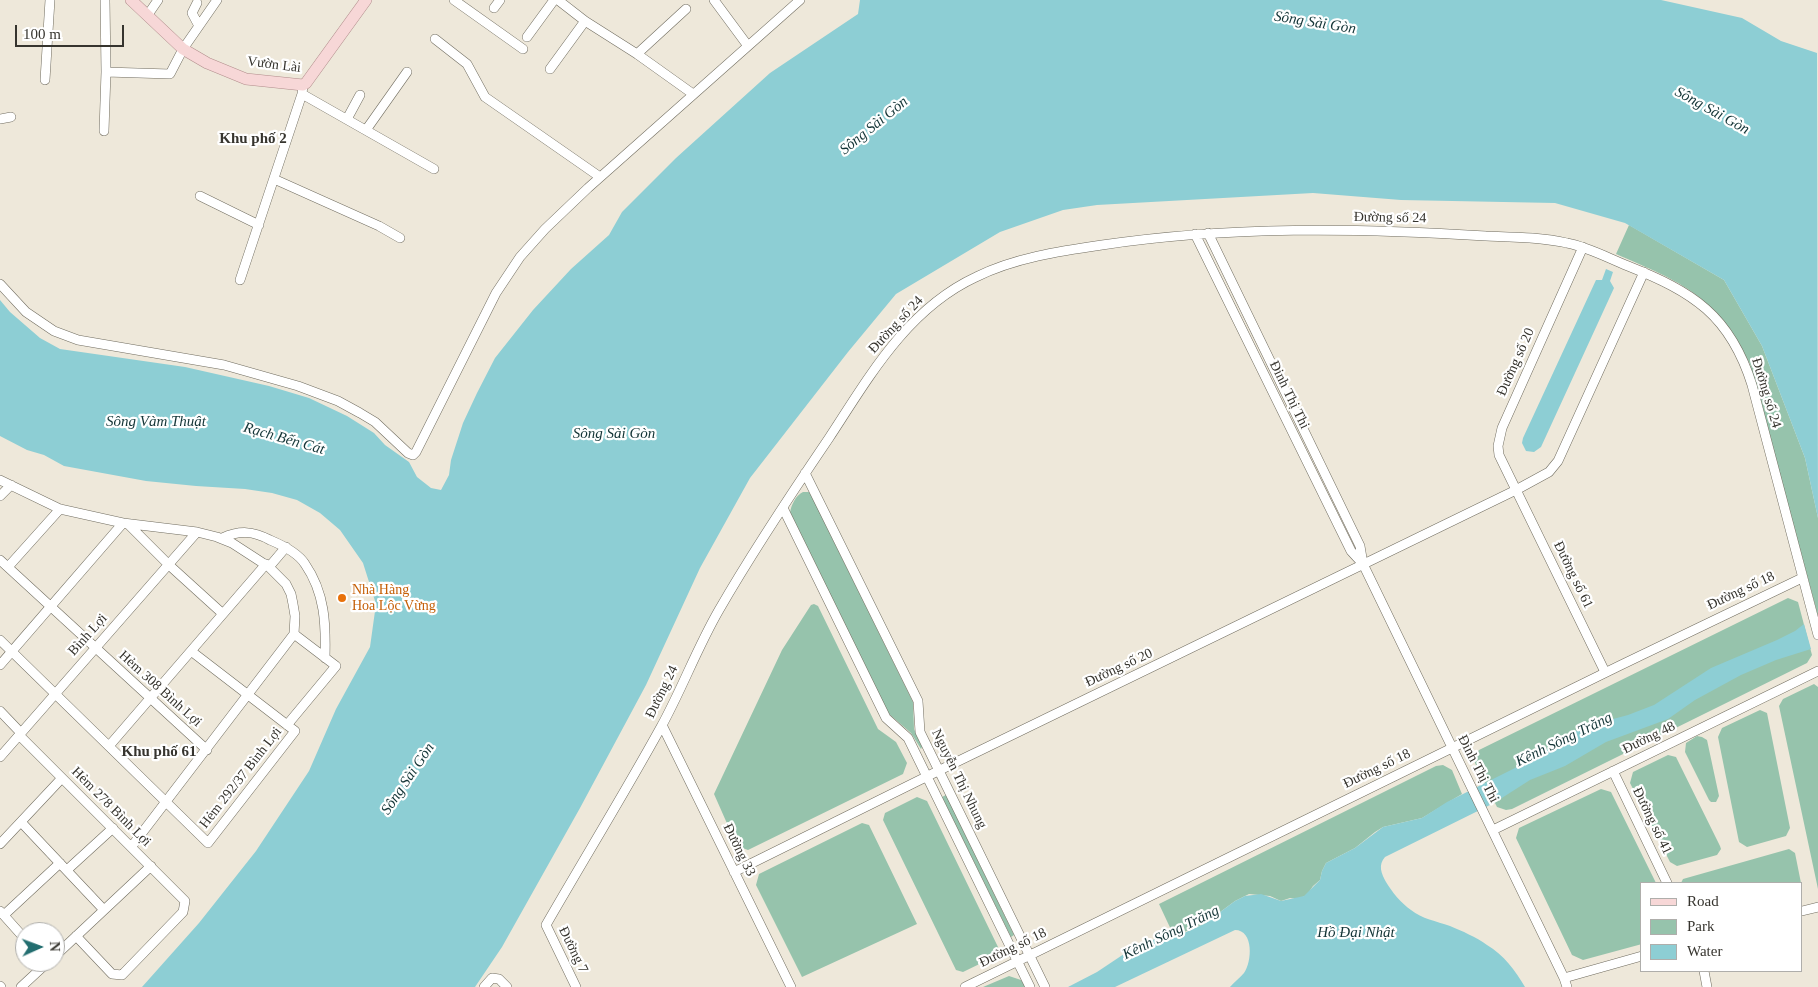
<!DOCTYPE html>
<meta charset="utf-8">
<style>
body{margin:0}
#map{position:relative;width:1818px;height:987px;overflow:hidden;background:#eee8da;font-family:Georgia,serif}
canvas{display:block}
.legend{position:absolute;left:1640px;top:882px;width:162px;height:90px;box-sizing:border-box;background:#fff;border:1px solid #afaeab;margin:0;padding:6px 9px;list-style:none;font-size:15px;color:#36342e}
.legend li{display:flex;align-items:center;gap:10px;height:25px}
.legend b{width:25px;border:1px solid #afaeab}
.north{position:absolute;left:15px;top:922px;width:50px;height:50px;box-sizing:border-box;background:#fff;border:1px solid #afaeab;border-radius:50%;rotate:88deg;font-size:14px;font-weight:700;line-height:20px;text-align:center;color:#36342e}
.north::after{content:'';display:block;margin:auto;width:18px;height:22px;background:#236e70;clip-path:polygon(50% 0,100% 100%,50% 72%,0 100%)}
.scale{position:absolute;left:15px;top:25px;width:109px;height:22px;box-sizing:border-box;border:2px solid #36342e;border-top:0;padding-left:6px;font-size:15px;line-height:18px;white-space:nowrap;color:#36342e;-webkit-text-stroke:4px #fff;paint-order:stroke}
</style>
<div id="map">
<canvas width="1818" height="987"></canvas>
<ul class="legend">
<li><b style="height:6px;background:#f7d7d7"></b>Road</li>
<li><b style="height:14px;background:#96c3ac"></b>Park</li>
<li><b style="height:14px;background:#8dced4"></b>Water</li>
</ul>
<div class="north">N</div>
<div class="scale">100 m</div>
</div>
<script>
const c = document.querySelector('canvas').getContext('2d');
c.lineJoin = 'round';
function fillPath(path, color) { c.fillStyle = color; c.fill(path, 'evenodd'); }
function strokePath(path, color, width, dash) { c.strokeStyle = color; c.lineWidth = width; c.lineCap = dash ? 'butt' : 'round'; c.setLineDash(dash || []); c.stroke(path); }
function write(font, color, halo, rows, align = 'center') {
  c.font = font + ' Georgia,serif'; c.lineWidth = 4.5; c.setLineDash([]); c.textBaseline = 'middle'; c.strokeStyle = halo; c.fillStyle = color; for (const [text, x, y, turn = 0] of rows) {
    c.save(); c.translate(x, y); c.rotate((+turn || 0) * Math.PI / 180); c.textAlign = isNaN(turn) ? turn : align; if (halo) c.strokeText(text, 0, 0); c.fillText(text, 0, 0); c.restore();
  }
}
fillPath(new Path2D(`
 M1629,225L1724,280L1762,346L1805,458L1818,518V616L1750,364C1715,295 1683,283 1616,254Z
 M803,492H809L812,497L913,702L914,729L922,747L921,749L911,733L889,714L790,513C791,505 796,495 803,492Z
 M1788,598L1798,602L1812,655L1807,663L1512,809L1506,810L1497,807L1475,763L1474,758L1479,750Z
 M814,604L818,606L878,729L896,742L907,763L903,774L748,850L737,846L714,794L782,650L811,605Z
 M1814,684L1818,687V889L1779,706L1783,699Z
 M1760,710L1767,713L1790,828L1786,836L1747,847L1739,842L1718,737L1722,728Z
 M1697,736L1702,737L1707,740L1719,796L1716,802H1711L1709,800L1685,752L1686,743Z
 M1668,755L1676,757L1720,846L1721,849L1717,855L1677,866L1670,862L1630,783L1633,772Z
 M1443,765L1452,770L1462,794L1422,818L1383,827L1375,832L1355,848L1326,863L1322,871L1320,880L1313,886L1307,895L1298,899L1290,898L1281,901L1270,896L1249,894L1235,901L1204,924L1174,936L1159,904L1436,766Z
 M1601,789L1611,792L1656,883H1642V944L1583,960L1572,955L1516,838L1519,828Z
 M946,795L1014,935L1011,937L942,797Z
 M917,797L927,801L998,947L996,956L963,972L956,970L883,820L885,813Z
 M862,823L869,825L917,924L802,977L756,885L759,874Z
 M1789,849L1795,853L1801,883H1681L1683,879Z
 M1009,976L1021,980L1026,987H983Z`), '#96c3ac');
fillPath(new Path2D(`
 M860,0H1661L1742,18L1781,41L1817,53L1818,518L1805,458L1762,346L1724,280L1625,223L1555,203L1401,200L1313,193L1097,205L1063,210L1000,232L896,294L848,352L750,478L700,568L646,685L580,808L502,947L475,987H142L199,923L256,851L309,771L336,709L370,647L376,604L363,563L340,530L320,513L297,500L272,493L245,489L196,486L146,481L64,466L44,455L27,450L0,436V300L10,312L40,338L60,349L185,367L269,386L309,398L347,416L374,433L385,445L409,462L417,477L431,488L441,490L449,475L451,460L463,423L477,393L495,358L533,310L571,269L609,235L622,212L676,158L770,73L858,14Z
 M1606,269L1613,272L1610,281L1614,288L1541,447L1534,452L1526,451L1522,443L1523,438L1596,280H1602Z
 M1804,624L1811,649L1776,660L1741,675L1695,700L1668,719L1606,742L1565,766L1530,780L1494,803L1385,857C1378,865 1381,873 1386,882C1392,892 1401,903 1411,910C1422,919 1436,921 1450,926C1462,931 1476,937 1487,945C1504,955 1515,970 1525,987H1230C1234,982 1240,978 1244,973C1252,962 1254,930 1235,930L1115,987H1068L1097,972L1133,948L1152,940L1184,933L1204,924L1235,901L1245,896L1261,894L1281,901L1304,896L1320,880L1322,871L1326,863L1355,848L1383,827L1422,818L1447,802L1533,759L1572,733L1591,725L1628,715L1654,705L1711,668L1777,640L1795,631Z`), '#8dced4');
const minor = new Path2D(`
 M454,0L523,49
 M558,0L585,21L637,54L693,94
 M714,0L748,46
 M197,3L192,13L199,26
 M494,8L500,0
 M147,16L158,0
 M527,37L554,0
 M435,39L467,64L485,97L600,177
 M637,54L686,9
 M550,69L585,21
 M106,72L170,74L183,49L217,0
 M45,80L50,0
 M302,94L434,169
 M0,119L11,117
 M347,119L360,95
 M366,130L407,72
 M104,131L106,72L105,0
 M274,179L379,226L400,238
 M200,196L259,225
 M1208,233L1360,546L1363,564
 M1195,234L1351,551L1363,564L1564,978L1567,987
 M1583,247L1502,428L1498,446L1499,455L1605,672
 M240,280L302,94L303,85
 M0,284L26,312L54,331L78,340L224,365L298,386L338,401L360,413L375,422L408,453L413,455L416,452L496,293L520,257L545,229L588,188L800,0
 M805,473L918,701L920,732L1045,987
 M0,480L60,509L123,523L197,532L217,537L232,543L269,567L286,584L291,594L293,604L295,616L294,634L132,846
 M0,496L11,485
 M783,508L886,718L908,738L1030,987
 M128,524L169,565L223,614
 M222,538C240,530 253,531 270,540C282,545 298,553 305,564C325,593 326,624 325,658
 M0,560L207,750
 M8,567L60,509
 M269,567L286,547
 M0,640L208,843L295,731L191,651
 M0,665L123,523
 M0,711L21,733
 M287,725L336,666L294,634
 M662,725L791,987
 M19,735L185,901L183,912L122,975L112,974L76,936
 M109,746L266,564
 M0,757L197,532
 M1613,771L1667,883
 M21,822L104,910
 M1493,830L1818,671
 M0,844L62,778
 M67,870L113,828
 M734,872L940,770L1516,490L1549,472L1558,461L1644,272
 M0,911L25,939
 M1802,911L1818,907
 M4,915L60,863
 M55,956L151,866
 M1704,971L1707,987
 M1564,978L1642,956
 M0,986L1,987
 M21,987L48,962
 M484,987L492,978L499,979L507,987
 M576,987L546,925C584,859 624,794 661,727C682,689 697,648 719,610C753,551 791,494 829,438C869,377 907,309 976,277C1014,258 1060,251 1102,245C1229,226 1358,228 1486,236C1512,237 1541,237 1567,243C1588,247 1608,258 1628,266C1693,292 1730,315 1752,385L1818,635
 M965,987L1621,665L1802,578`);
const major = new Path2D(`
 M131,0L183,49L207,63L246,79L303,85L306,83L366,0`);
strokePath(minor, '#706c5f', 10);
strokePath(major, '#b08c8b', 12);
strokePath(minor, '#fff', 9);
strokePath(major, '#f7d7d7', 11);
for (const [x, y, r, color] of [
 [342,598,5,"#e8710a"]
]) { const dot = new Path2D(); dot.arc(x, y, r, 0, 2 * Math.PI); c.fillStyle = color; c.fill(dot); strokePath(dot, '#fff', 2); }
write('14px', '#36342e', '#fff', [
 ["Vườn Lài",274,65,7],
 ["Đường số 24",1390,218,1],
 ["Đường số 24",896,325,-47],
 ["Đường số 20",1516,362,-66],
 ["Đường số 24",1766,393,73],
 ["Đinh Thị Thi",1289,395,64],
 ["Đường số 61",1573,575,64],
 ["Đường số 18",1741,591,-25],
 ["Bình Lợi",88,635,-48],
 ["Đường số 20",1119,668,-25],
 ["Hẻm 308 Bình Lợi",160,689,42],
 ["Đường 24",662,692,-64],
 ["Đường 48",1649,738,-26],
 ["Đường số 18",1377,769,-26],
 ["Đinh Thị Thi",1478,769,63],
 ["Hẻm 292/37 Bình Lợi",241,778,-52],
 ["Nguyễn Thị Nhung",959,779,64],
 ["Hẻm 278 Bình Lợi",111,807,45],
 ["Đường số 41",1652,821,64],
 ["Đường 33",739,850,64],
 ["Đường số 18",1013,948,-26],
 ["Đường 7",573,950,64]
]);
write('14px', '#c56008', '#fff', [
 ["Nhà Hàng",352,590],
 ["Hoa Lộc Vừng",352,606]
], 'left');
write('italic 15px', '#143537', '#fff', [
 ["Sông Sài Gòn",1315,23,9],
 ["Sông Sài Gòn",1712,111,29],
 ["Sông Sài Gòn",874,126,-39],
 ["Sông Vàm Thuật",156,422],
 ["Sông Sài Gòn",614,434],
 ["Rạch Bến Cát",284,439,16],
 ["Kênh Sông Trăng",1564,740,-26],
 ["Sông Sài Gòn",408,779,-56],
 ["Kênh Sông Trăng",1171,933,-26],
 ["Hồ Đại Nhật",1356,933]
]);
write('bold 15px', '#36342e', '#fff', [
 ["Khu phố 2",253,139],
 ["Khu phố 61",159,752]
]);
</script>
